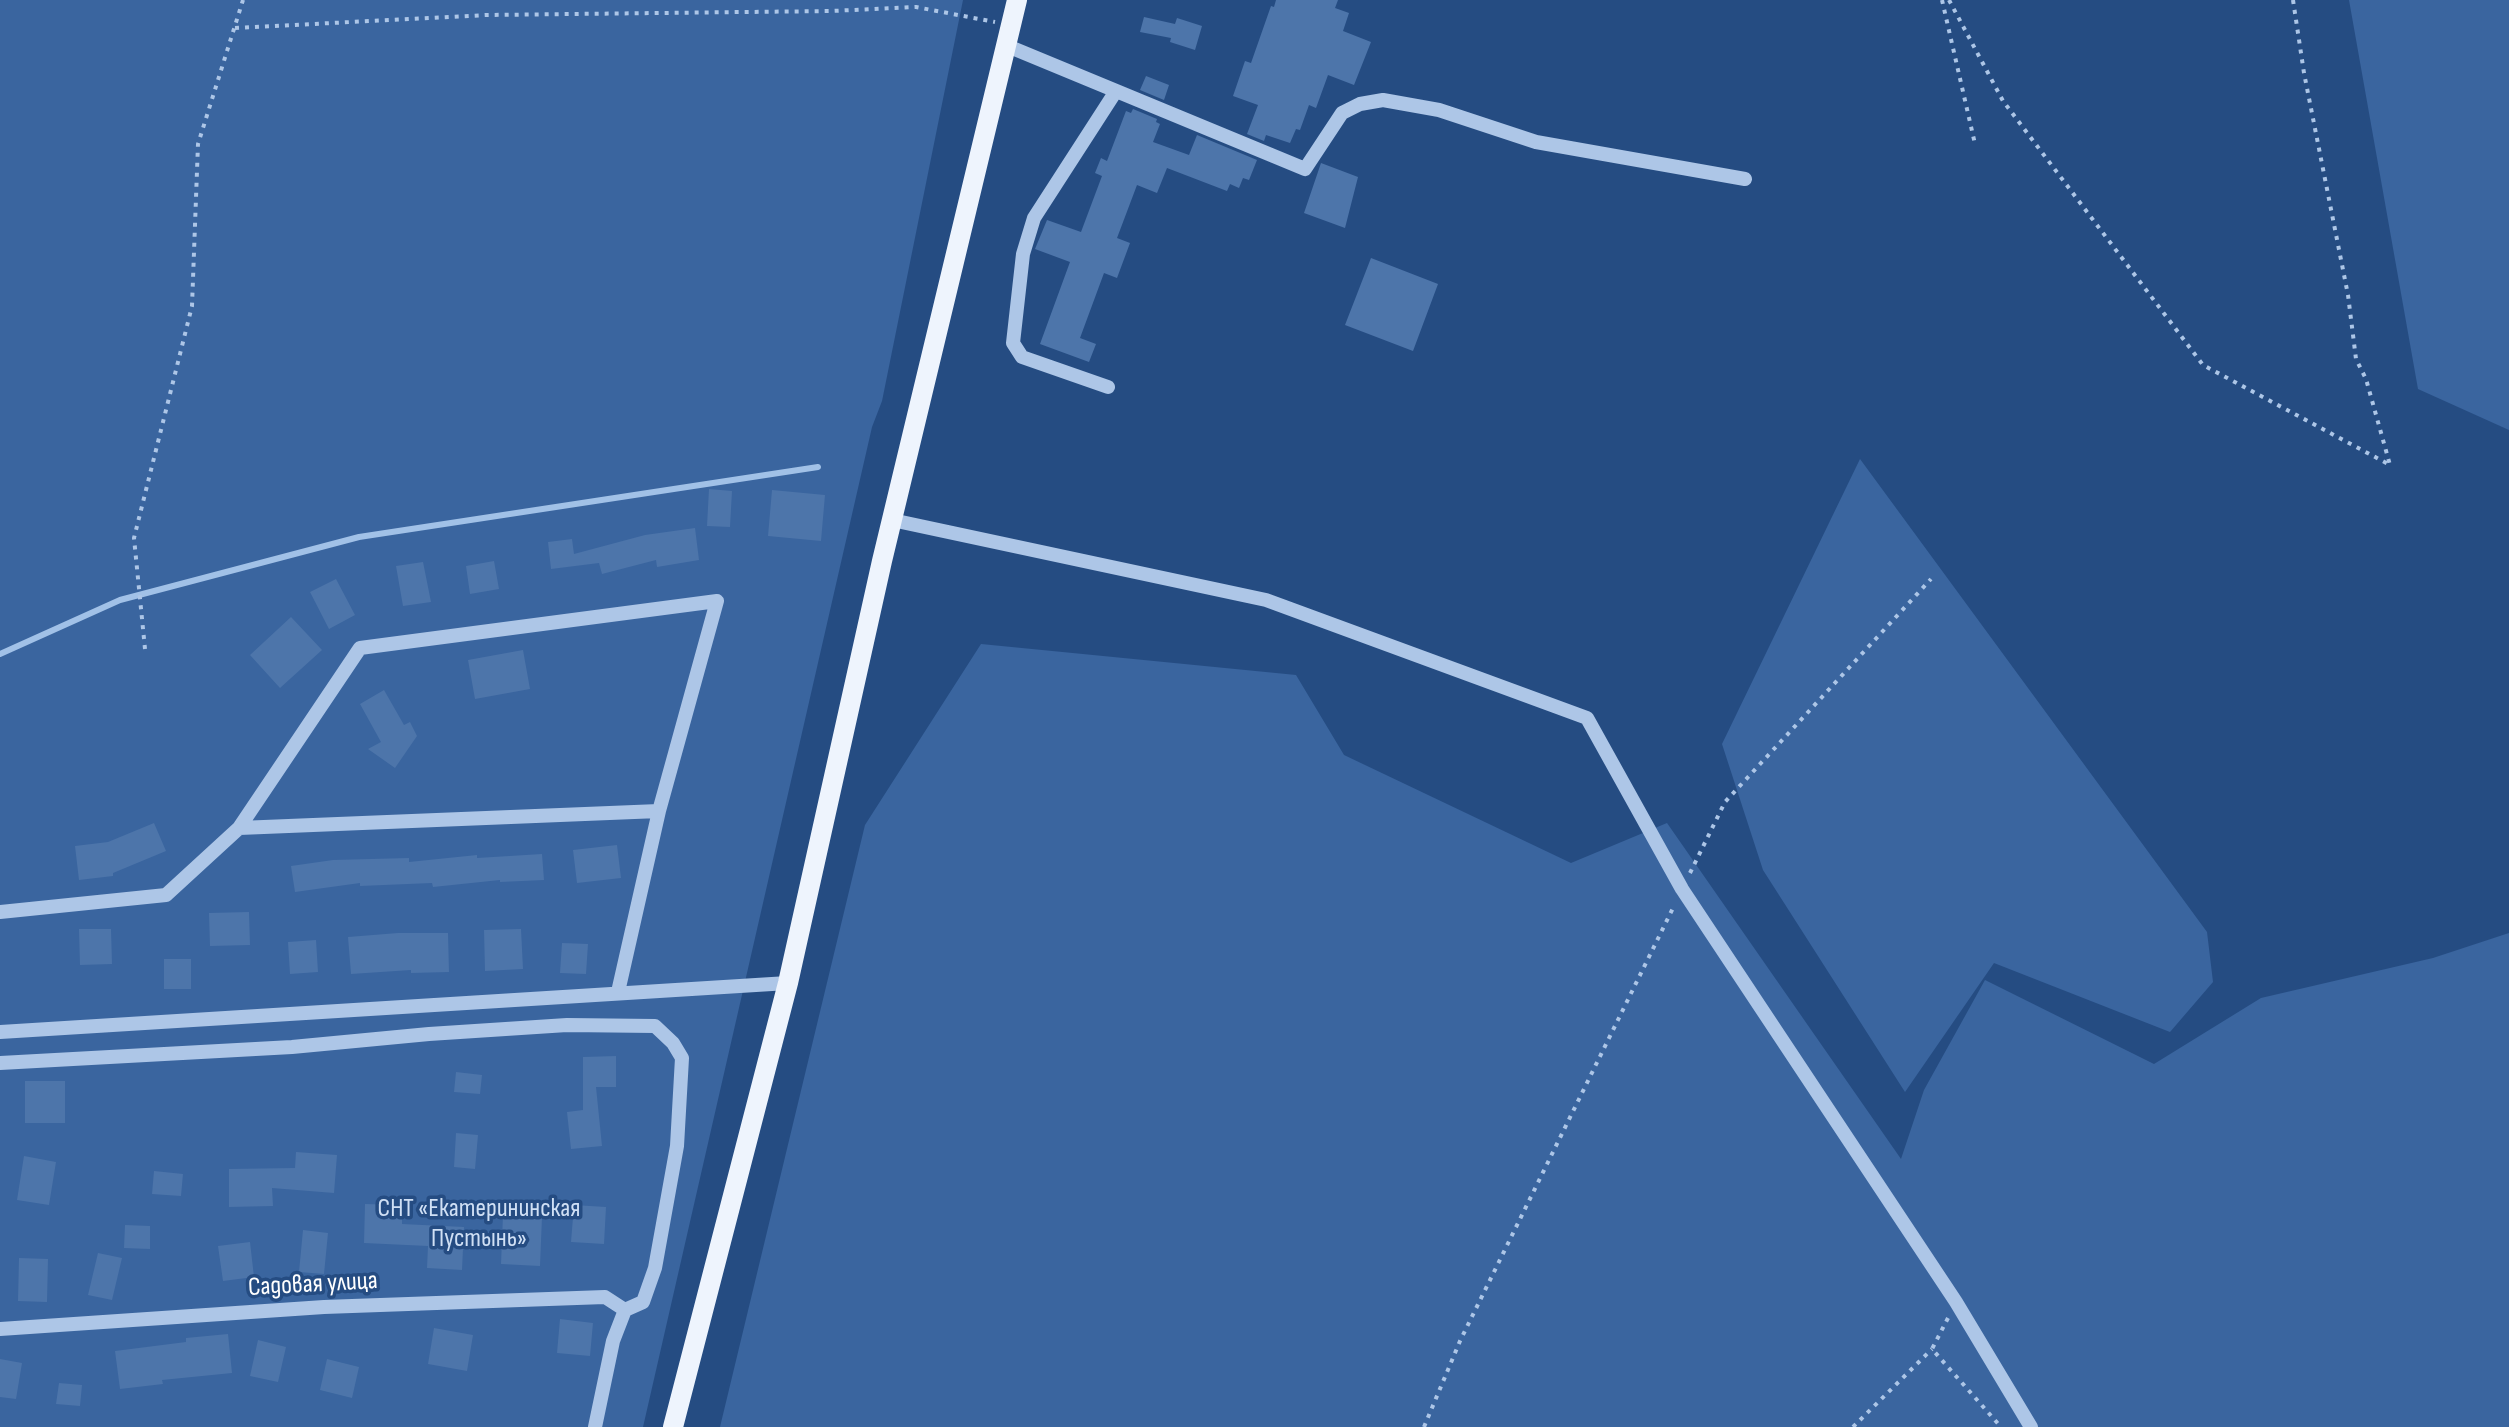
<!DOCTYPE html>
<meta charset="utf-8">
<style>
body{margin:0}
canvas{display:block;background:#254c82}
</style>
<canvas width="2509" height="1427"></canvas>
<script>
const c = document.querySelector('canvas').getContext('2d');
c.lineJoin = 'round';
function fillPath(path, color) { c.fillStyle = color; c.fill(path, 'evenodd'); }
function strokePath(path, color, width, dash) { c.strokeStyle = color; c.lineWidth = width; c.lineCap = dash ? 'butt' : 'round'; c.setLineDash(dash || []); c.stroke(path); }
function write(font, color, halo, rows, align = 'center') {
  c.font = font + ' "Sofia Sans Condensed",sans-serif'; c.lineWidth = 7; c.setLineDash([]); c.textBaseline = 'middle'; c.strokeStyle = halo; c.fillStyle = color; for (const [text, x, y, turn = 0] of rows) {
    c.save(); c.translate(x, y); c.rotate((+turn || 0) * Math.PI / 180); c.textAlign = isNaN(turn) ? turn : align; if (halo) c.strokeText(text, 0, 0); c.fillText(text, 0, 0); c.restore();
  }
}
fillPath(new Path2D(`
 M0,0H963L882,401L872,427L643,1427H0Z
 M2349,0H2509V430L2418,389Z
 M1860,459L2207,932L2213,982L2170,1032L1994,963L1905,1092L1763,870L1722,744Z
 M981,644L1296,675L1344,755L1571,863L1667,823L1901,1159L1924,1090L1985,980L2154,1064L2261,998L2433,958L2509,933V1427H720L865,825Z`), '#3a659f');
strokePath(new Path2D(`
 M0,654L120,600L359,537L818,467`), '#a1c1e7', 6);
fillPath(new Path2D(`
 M1276,0H1338L1335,8L1349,13L1343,31L1371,42L1354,85L1328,75L1316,108L1309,105L1300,130L1296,129L1290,143L1266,135L1264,141L1247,134L1258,105L1233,96L1245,61L1251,63L1271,6L1274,7Z
 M1144,17L1175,24L1177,18L1202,26L1195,50L1170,42L1171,38L1140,32Z
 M1146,76L1169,85L1164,100L1140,90Z
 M1133,109L1157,119L1156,122L1160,124L1153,142L1189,155L1197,135L1257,160L1249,180L1243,178L1239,188L1230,184L1227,191L1167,168L1157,193L1137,185L1117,238L1130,243L1117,278L1104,273L1080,338L1096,344L1089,362L1040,344L1070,262L1035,249L1047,220L1081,232L1102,176L1095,173L1101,158L1107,161L1126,111L1131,113Z
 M1321,163L1358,177L1345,228L1304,213Z
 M1371,258L1438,284L1413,351L1345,325Z
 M709,489L732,491L730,527L707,526Z
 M772,490L825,495L821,541L768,536Z
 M695,528L699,560L657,567L656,560L602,574L599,563L551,569L548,542L572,539L574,554L645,535Z
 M494,561L499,589L470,594L466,566Z
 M423,562L431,602L403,606L396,566Z
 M336,579L355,615L329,629L310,592Z
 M291,617L322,650L280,688L250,655Z
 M523,650L530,689L475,699L468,660Z
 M384,690L404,725L410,722L417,736L395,768L368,749L381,742L360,704Z
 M154,823L166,851L113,873V876L79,880L75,846L108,842Z
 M617,845L621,878L577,883L573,850Z
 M542,854L544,880L500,882V880L433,887L432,883L360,886V883L295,892L291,866L333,860L409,858V862L477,855V858Z
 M249,912L250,945L210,946L209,913Z
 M79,929H111L112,964L80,965Z
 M521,929L523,969L485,971L484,930Z
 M398,933H448L449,972L411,973V970L351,974L348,937Z
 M316,940L318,972L290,974L288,942Z
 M562,943L588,944L586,974L560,973Z
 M164,959H191V989H164Z
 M616,1056V1087H596L602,1146L571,1149L567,1112L583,1110V1057Z
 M456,1072L482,1075L480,1094L454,1092Z
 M25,1081H65V1123H25Z
 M456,1133L478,1135L475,1169L454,1167Z
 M296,1152L337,1155L334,1193L272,1188L273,1206L229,1207V1169L295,1168Z
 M24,1156L56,1162L49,1205L17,1200Z
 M154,1171L183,1174L181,1196L152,1194Z
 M365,1204L402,1205V1224L464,1227L462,1270L427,1268L428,1246L364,1243Z
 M574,1205L606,1207L604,1244L571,1242Z
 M503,1215L542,1217L540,1266L501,1264Z
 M125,1225L150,1226V1249L124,1248Z
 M303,1230L328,1233L324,1274L299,1272Z
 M250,1242L254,1277L223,1281L218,1246Z
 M98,1253L122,1258L112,1300L88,1295Z
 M19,1258L48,1259L47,1302L18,1301Z
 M560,1319L593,1323L590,1356L557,1353Z
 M434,1328L473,1335L467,1371L428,1364Z
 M228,1334L232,1373L162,1380L163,1384L120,1389L115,1351L186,1342V1338Z
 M258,1340L286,1347L278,1382L250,1376Z
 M0,1359L22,1363L16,1399L0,1397Z
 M327,1359L359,1367L352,1398L320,1390Z
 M59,1383L82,1385L80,1406L56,1404Z`), '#4d75aa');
strokePath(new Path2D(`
 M1942,0L1975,144
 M1949,0L2003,101L2203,365L2390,465
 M2293,0L2304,73L2348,295L2356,359L2366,379L2390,465
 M235,28L487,15L831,11L916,7L995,22
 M145,649L134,538L192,306L198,144L243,0
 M1690,873L1725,802L1931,579
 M1948,1318L1932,1349L2001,1427
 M1424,1427L1460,1341L1674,906
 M1853,1427L1932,1349`), '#adc6e7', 4, [4, 6]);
strokePath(new Path2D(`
 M1005,45L1305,169L1342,113L1360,104L1383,100L1439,110L1536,142L1745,179
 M1108,387L1022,357L1013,343L1023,254L1034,218L1116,91
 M892,520L1266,600L1587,718L1682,889L1956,1302L2031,1427
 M239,828L659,811
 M0,912L166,895L239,828L360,648L717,601L659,811L618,992
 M0,1032L788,983
 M0,1063L292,1047L429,1034L567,1025L655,1026L673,1043L682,1058L677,1146L655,1268L643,1302L625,1310L613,1341L595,1427
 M0,1329L324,1307L605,1297L625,1310`), '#adc6e7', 14);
strokePath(new Path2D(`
 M673,1427L788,983L882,561L1017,0`), '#eef4fd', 20);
write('26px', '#d0e0f5', '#254c82', [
 ["СНТ «Екатерининская",479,1209],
 ["Пустынь»",479,1239]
]);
write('26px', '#fff', '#254c82', [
 ["Садовая улица",313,1285,-3]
]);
</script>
